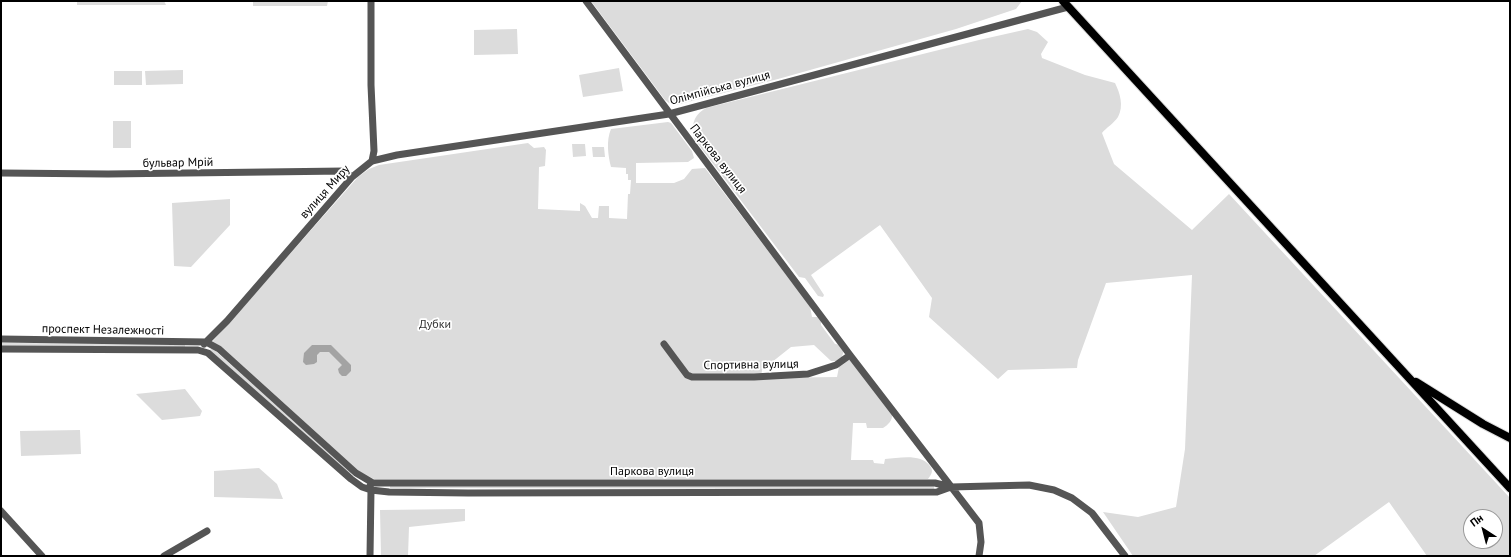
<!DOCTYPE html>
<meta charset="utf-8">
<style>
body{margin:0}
#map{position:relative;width:1511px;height:557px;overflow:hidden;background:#fff;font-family:"PT Sans",sans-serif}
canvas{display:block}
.frame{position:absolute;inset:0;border:2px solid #000;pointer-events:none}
.north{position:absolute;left:1463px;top:509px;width:40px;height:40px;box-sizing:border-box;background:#fff;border:1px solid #999;border-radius:50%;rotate:324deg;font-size:11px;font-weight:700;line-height:16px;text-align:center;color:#000}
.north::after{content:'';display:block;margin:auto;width:14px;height:18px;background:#000;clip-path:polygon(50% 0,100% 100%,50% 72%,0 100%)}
</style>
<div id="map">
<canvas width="1511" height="557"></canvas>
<div class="frame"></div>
<div class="north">Пн</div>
</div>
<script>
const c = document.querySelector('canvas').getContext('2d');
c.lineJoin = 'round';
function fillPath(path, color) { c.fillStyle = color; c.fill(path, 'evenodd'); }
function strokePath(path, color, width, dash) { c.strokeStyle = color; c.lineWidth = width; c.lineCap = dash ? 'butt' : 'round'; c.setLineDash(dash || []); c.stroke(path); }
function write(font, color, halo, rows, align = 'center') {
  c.font = font + ' "PT Sans",sans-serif'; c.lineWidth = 3.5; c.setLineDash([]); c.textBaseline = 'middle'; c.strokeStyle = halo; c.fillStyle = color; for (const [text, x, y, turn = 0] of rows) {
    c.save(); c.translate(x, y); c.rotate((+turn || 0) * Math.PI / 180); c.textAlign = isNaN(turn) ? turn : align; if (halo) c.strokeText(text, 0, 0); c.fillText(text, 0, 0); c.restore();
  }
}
fillPath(new Path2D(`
 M77,1H164L166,5H77Z
 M253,1H328L327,6H253Z
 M591,1H1022L1016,9L956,29L778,79L676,105L669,103L665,100Z
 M517,29L518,54L474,55V30Z
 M1028,29L1037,32L1048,42L1041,54L1042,58L1085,75L1115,83C1120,93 1124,106 1118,117C1114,123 1106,128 1102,133L1114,164L1192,230L1229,194L1510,498V556H1427L1389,502L1314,556H1133L1103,512L1138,517L1176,507L1185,449L1192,275L1106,283L1078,360L1077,368L1008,370L998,379L929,317L932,298L880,225L811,275L824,295L823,297L818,296L805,278L799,277L695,140C690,128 693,115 706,108L979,40ZM1471,517H1495V541H1471Z
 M619,68L623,91L583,97L579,75Z
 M183,70V84L146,85L145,71Z
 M114,71H142V85H114Z
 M113,121H131V148H113Z
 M668,122L671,123L692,151L694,158L688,162L636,163V183H674L684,179L692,169L705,168L810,306L812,317H818L821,321V325L835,344L841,345L844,350L842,357L836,361H831L814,345L791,347L762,370L761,378L837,377L839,367L847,360H851L892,414C893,420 888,425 883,428H867L866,423H853L851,460H873L874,463L884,464L885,459C899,458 921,453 930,466C934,471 931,475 928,479H374L360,472L212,342L358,177L369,169L379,165L528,143L534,148L544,147L546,150L545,166L539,167L538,209L580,211V203L585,206L592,218H598L599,206H609V218L627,219L628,194H630L631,180H628V174H626V168L611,167C608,155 606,141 611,129Z
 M572,144H585L586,156L573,157Z
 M592,147H604L605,157H593Z
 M230,199V225L191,267L174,266L172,203Z
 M1,343L185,344V347L1,346Z
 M212,348L352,472L350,474L210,350Z
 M185,389L202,411L200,416L162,420L136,394Z
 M80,430L81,454L21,456L20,431Z
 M259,468L277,484L283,499L214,497V471Z
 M390,485L934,486V489L390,488Z
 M465,509V521L409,527L408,556H381L380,510Z`), '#dcdcdc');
fillPath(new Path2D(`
 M312,345H331L351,365V371L346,376H342L339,373L338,369L342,365L329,352H320L317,355V362L314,364L306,365L303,362L304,353Z`), '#a3a3a3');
const major = new Path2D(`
 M1063,1L1510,488
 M1416,382L1483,424L1510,438`);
strokePath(major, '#dbdbdb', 10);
strokePath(new Path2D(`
 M371,1V85L374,151L372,161
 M586,1L850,355L979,523L981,542L979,556
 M1,173L108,174L344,171L352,177
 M1,339L206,342L219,349L356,473L373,483H935L951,487L1029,485L1054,490L1072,498L1092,513L1125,556
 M204,344L227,321L352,177L372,161L397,155L669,114L1068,7
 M664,344L687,375L692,377H754L808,374L836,365L850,355
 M1,349L198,350L208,353L351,479L362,487L371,490L389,492L468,493L937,492L951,487
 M370,486L371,490L370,556
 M1,511L42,556
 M164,556L207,531`), '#555', 7);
strokePath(major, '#000', 8);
write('12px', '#000', '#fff', [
 ["Олімпійська вулиця",720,88,-15],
 ["Паркова вулиця",718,159,52],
 ["бульвар Мрій",178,163,-1],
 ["вулиця Миру",325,192,-48],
 ["проспект Незалежності",103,330,1],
 ["Спортивна вулиця",751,365,-1],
 ["Паркова вулиця",652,472]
]);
write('12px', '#333', '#fff', [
 ["Дубки",435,325]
]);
</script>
